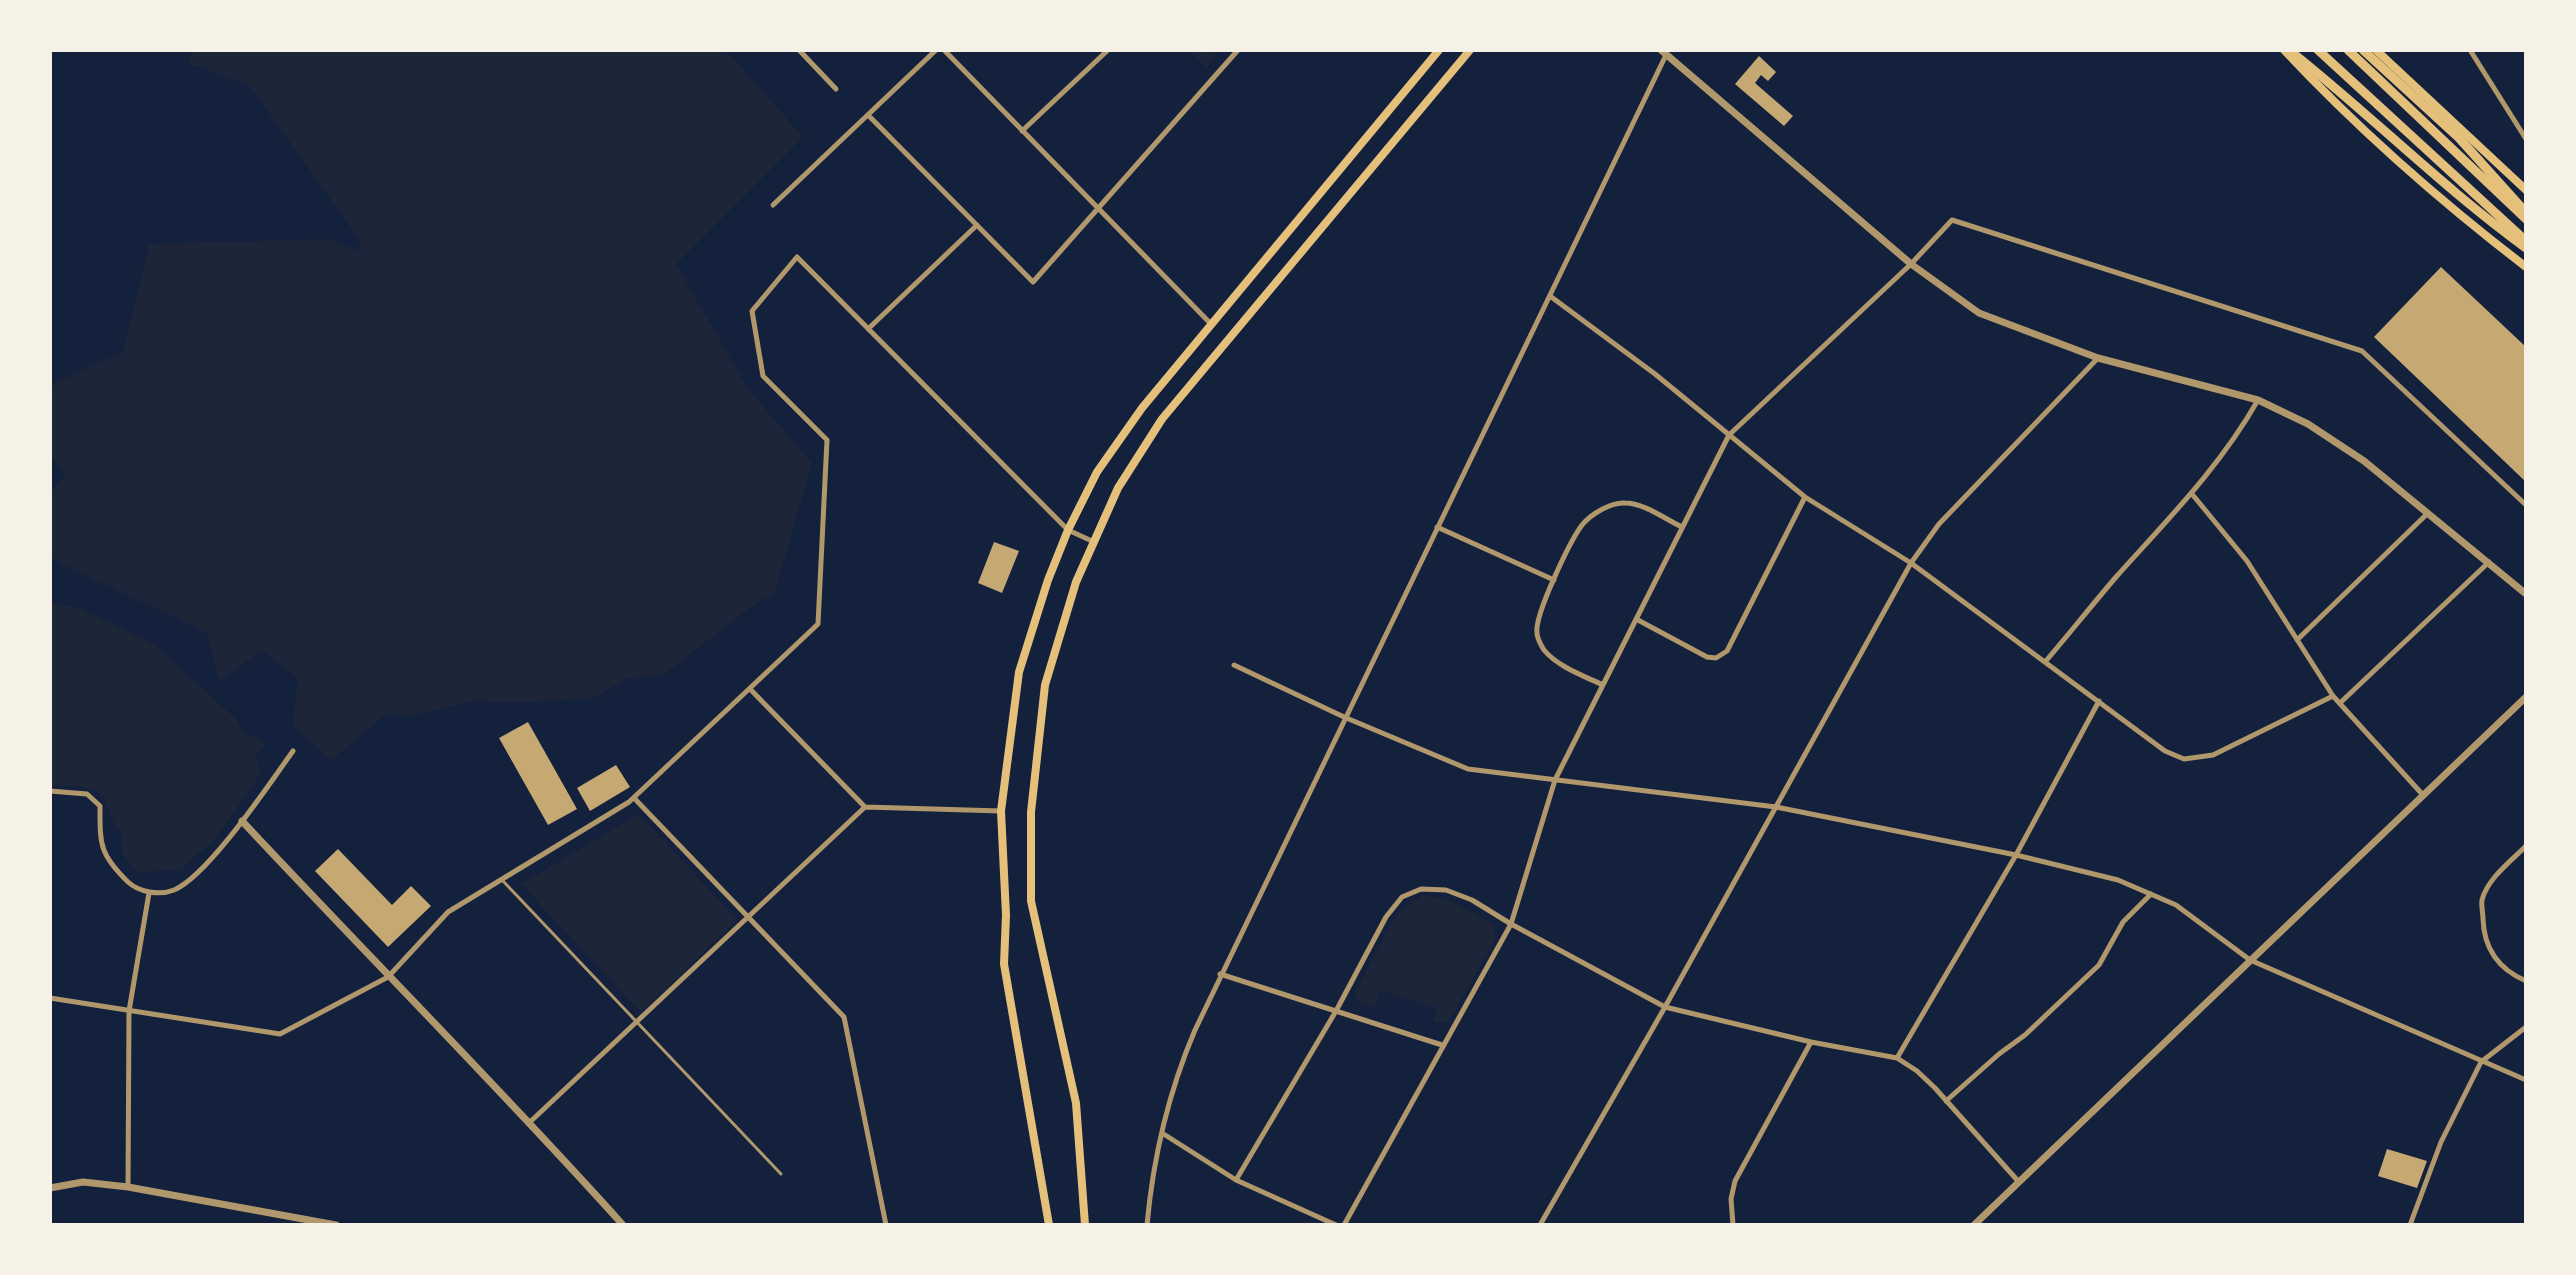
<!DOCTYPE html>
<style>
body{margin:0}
#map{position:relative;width:2576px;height:1275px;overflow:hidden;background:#14213d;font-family:"Noto Serif",serif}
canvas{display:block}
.frame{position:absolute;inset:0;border:52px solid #f6f1e7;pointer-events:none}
</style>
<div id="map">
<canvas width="2576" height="1275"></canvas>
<div class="frame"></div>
</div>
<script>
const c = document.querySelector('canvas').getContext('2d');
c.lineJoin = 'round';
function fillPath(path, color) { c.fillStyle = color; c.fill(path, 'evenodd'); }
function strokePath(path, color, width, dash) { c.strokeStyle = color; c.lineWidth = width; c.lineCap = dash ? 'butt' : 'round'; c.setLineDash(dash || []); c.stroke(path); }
fillPath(new Path2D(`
 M192,50H726L803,137L676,264L748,389L812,463L775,593L748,609L663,675L628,678L592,699L489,703L481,699L405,717L388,713L331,760L293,725L298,678L262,651L219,681L207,633L50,558V493L66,474L50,456V385L123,352L149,244L330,239L361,252L359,239L250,86L188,63Z
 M1189,50H1220L1207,68Z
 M50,602L79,608L155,645L237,720L243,732L266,743L255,758L262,772L215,839L180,870L137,872L123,855L122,830L116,829C101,782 96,788 50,785Z
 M639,814L737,920L641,1012L521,884Z
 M1423,895L1446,899L1494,924L1496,938L1448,1023L1433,1022L1437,1008L1381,990L1375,1007L1358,1001L1355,993L1392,922L1403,908Z`), '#1d2539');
fillPath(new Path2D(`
 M1759,56L1776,72L1768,81L1761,75L1755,83L1793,116L1784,126L1735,84Z
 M2441,267L2526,347V482L2374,337Z
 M994,542L1019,551L1002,593L978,583Z
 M528,722L577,809L548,825L499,738Z
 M616,765L630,787L590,811L577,788Z
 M338,849L392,905L411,886L431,906L388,947L315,871Z
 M2387,1149L2427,1161L2417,1188L2378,1176Z`), '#c6a872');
strokePath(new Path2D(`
 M503,881L781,1174`), '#b1986c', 3);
strokePath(new Path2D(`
 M799,50L836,89
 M944,50L1210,323
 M2470,50L2526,139
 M868,115L1033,282L1238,50
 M1022,131L1108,50
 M773,205L936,50
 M1550,296L1655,374L1805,497L1911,563L2165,751L2184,759L2213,755L2333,696
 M868,329L977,225
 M2192,494L2247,561L2333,696L2423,795
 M1437,527L1554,580
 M1636,619L1707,657L1716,658L1727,651L1805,497
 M2297,640L2428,513
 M2045,662C2069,634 2092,605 2116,577C2167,520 2220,467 2258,400
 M1234,665L1344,717L1468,769L1776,807L2016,855L2118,880L2176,905L2250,960L2526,1080
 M1603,685C1584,676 1558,667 1544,650C1542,647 1537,638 1537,633C1534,616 1570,541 1582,525C1591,514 1611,502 1625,503C1644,503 1665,519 1682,527
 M750,689L865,807
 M2340,703L2489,562
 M50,791L87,794L100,806C100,844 99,854 128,882C139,892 159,896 174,890C208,876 270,783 293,751
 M634,798L844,1017L886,1225
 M2526,846C2512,860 2487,879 2482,900C2481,905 2483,913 2483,919C2484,949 2498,969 2526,981
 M1220,974L1442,1045
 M50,998L280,1034L388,977L448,912L629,802L818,624L827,440L763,376L752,311L797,257L1068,530L1094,542
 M1897,1058L2016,855L2099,701
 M1946,1101L1999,1054L2025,1035L2099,965L2123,922L2151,894
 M530,1122L865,807L1001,811
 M1162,1133L1236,1180L1336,1225
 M1236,1180L1336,1011L1386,917L1402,897L1421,889L1446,890L1472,900L1511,924L1665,1007L1811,1042L1897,1058L1917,1071L1935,1088L2018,1181
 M128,1187L129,1011L149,893
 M1147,1225C1153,1159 1169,1091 1195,1030L1666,55
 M1344,1225L1511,924L1555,780L1729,435L1911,264L1952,220L2362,351L2526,505
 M1540,1225L1665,1007L1911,563L1939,524L2098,358
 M1733,1225L1731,1199L1735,1181L1811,1042
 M2410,1225L2441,1142L2481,1062L2526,1027`), '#b1986c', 5);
strokePath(new Path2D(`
 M1661,50L1911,264L1979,313L2098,358L2258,400L2308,424L2364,461L2526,594
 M242,821C368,956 499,1087 623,1225
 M50,1188L83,1182L128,1187L336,1225
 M1974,1225L2526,697`), '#b1986c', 7);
strokePath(new Path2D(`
 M2284,50C2358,129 2440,201 2526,267
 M2376,50L2526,190
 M1049,1225L1004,964L1006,915L1001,811L1019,672L1048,580L1068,530L1097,472L1142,408L1439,50
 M1085,1225L1076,1103L1031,901V812L1045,685L1076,582L1118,488L1162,419L1470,50`), '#e5c07b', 8);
strokePath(new Path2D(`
 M2289,50C2370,114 2443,188 2526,248
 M2318,50L2526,241
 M2348,50L2526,219
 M2363,50L2459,138L2521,207`), '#e5c07b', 9);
</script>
